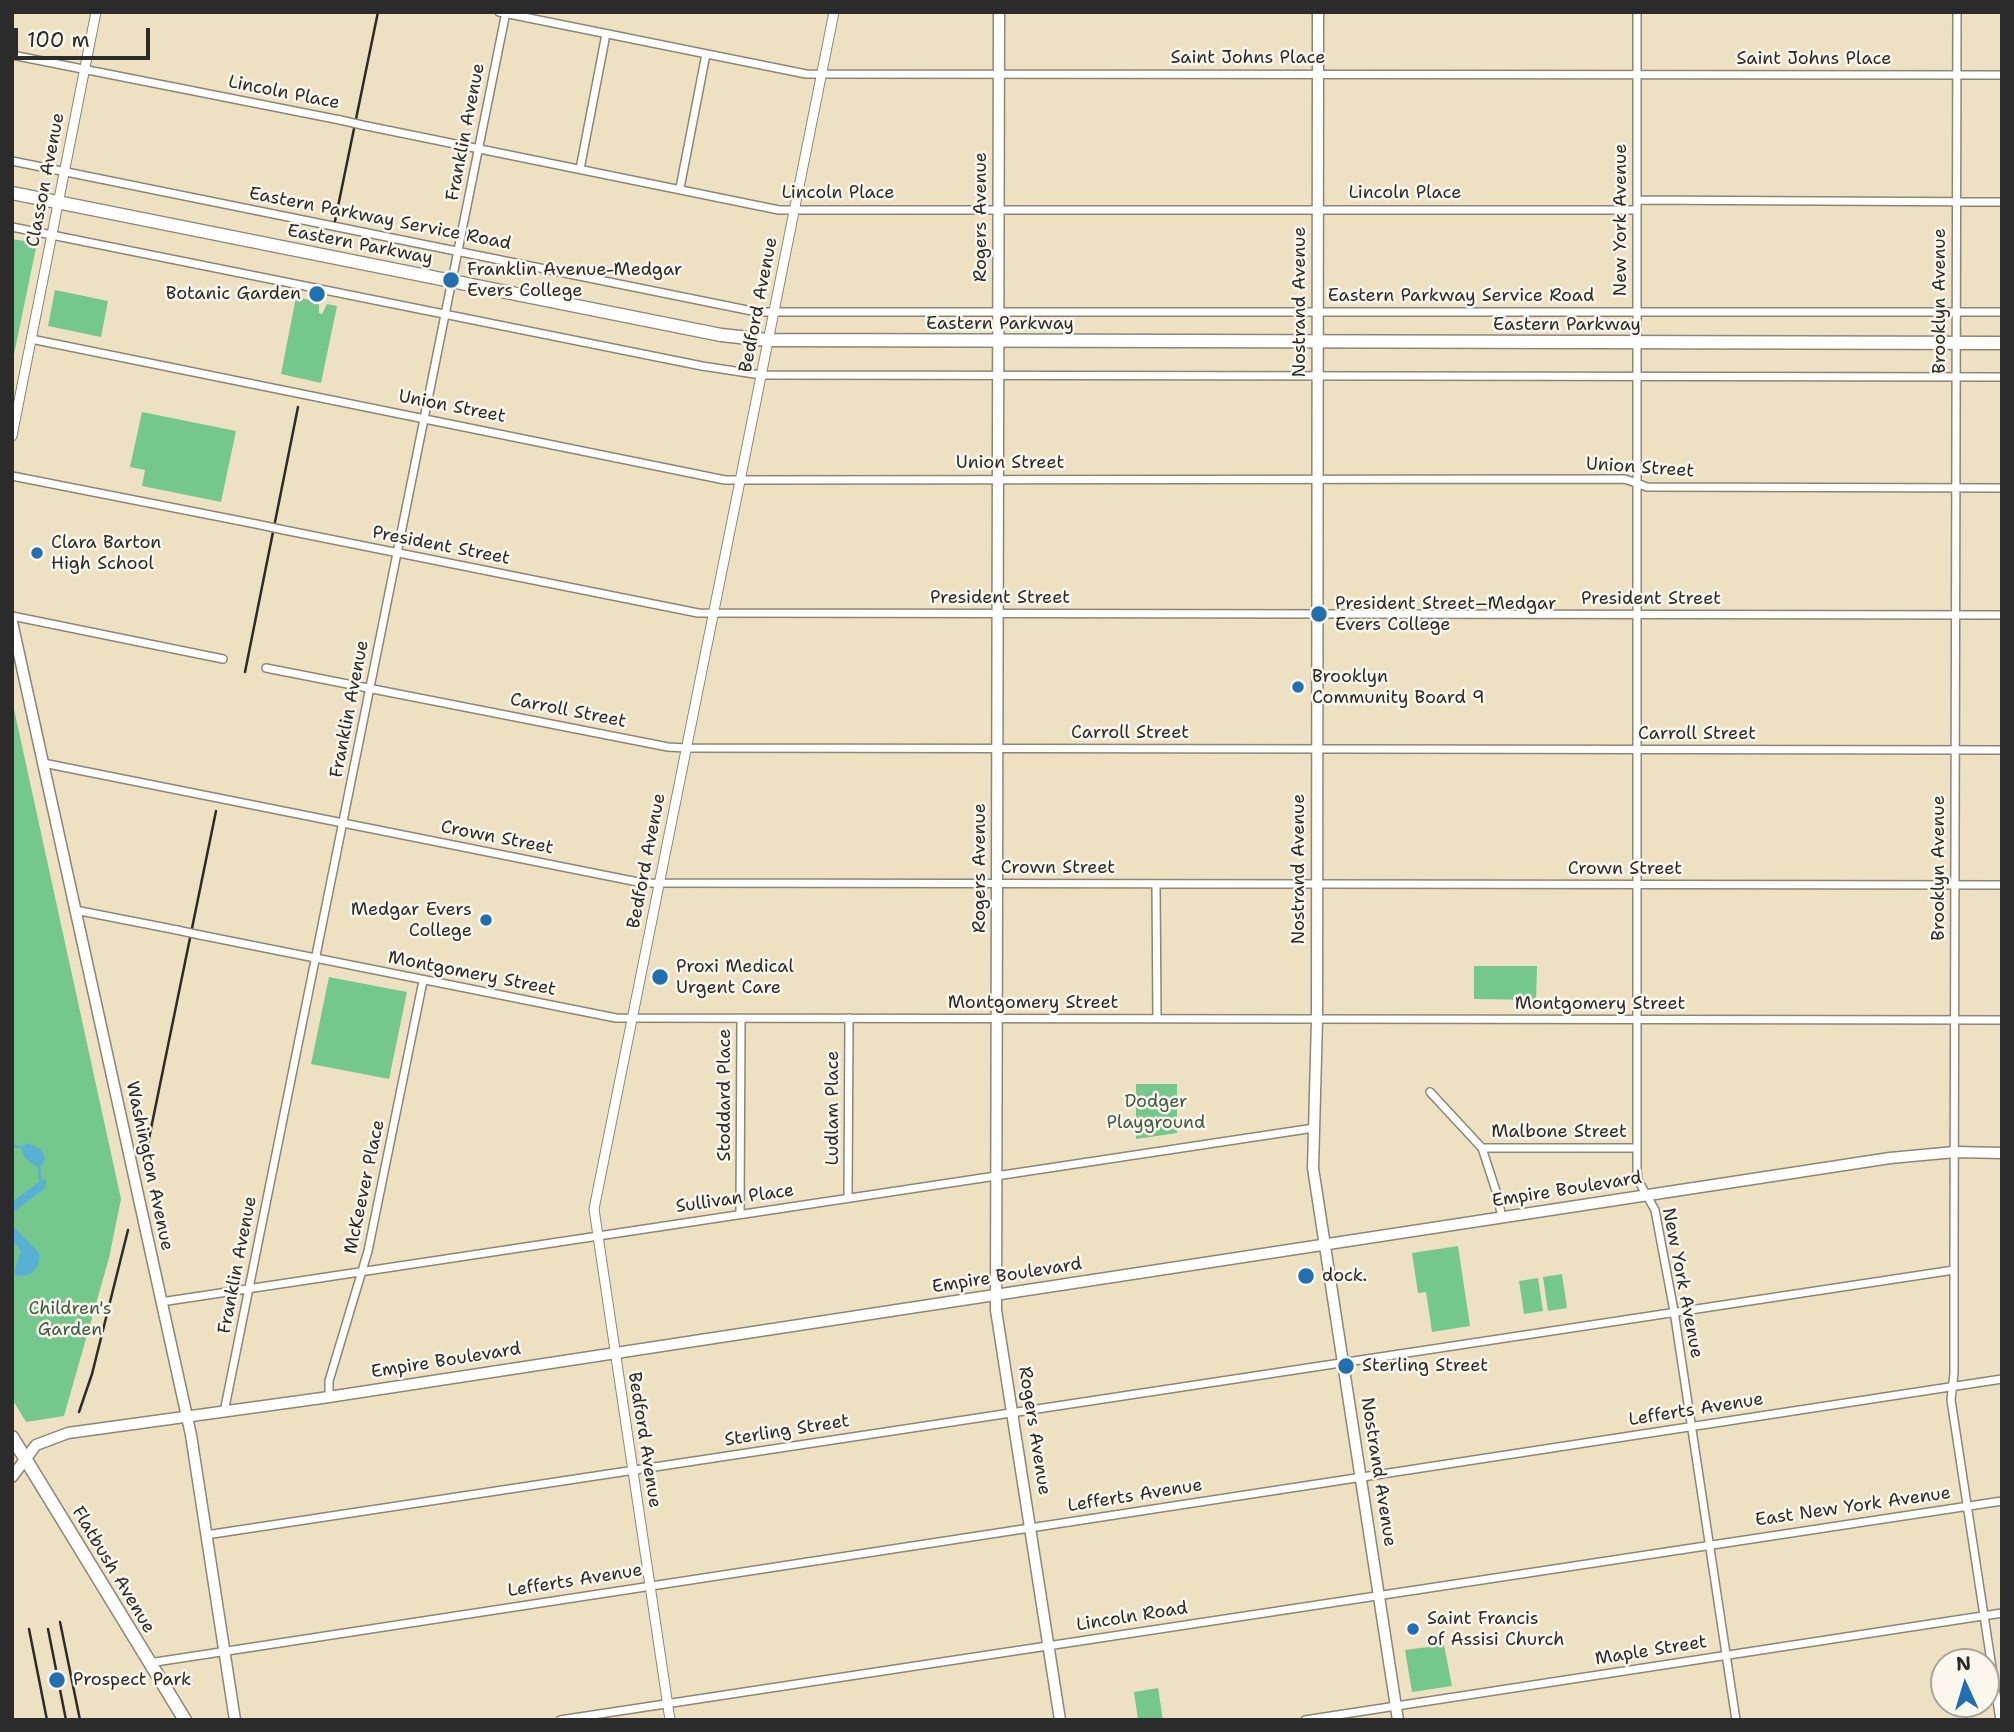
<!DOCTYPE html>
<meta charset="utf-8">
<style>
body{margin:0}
#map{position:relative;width:2014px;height:1732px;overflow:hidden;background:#eee1c2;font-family:"Shantell Sans",sans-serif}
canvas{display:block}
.frame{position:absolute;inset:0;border:14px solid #2b2b2b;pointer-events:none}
.north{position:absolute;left:1930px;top:1648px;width:70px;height:70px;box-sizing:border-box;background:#fbf7ec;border:2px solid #a8a59f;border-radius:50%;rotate:356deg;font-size:19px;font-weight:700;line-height:28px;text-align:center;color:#2b2b2b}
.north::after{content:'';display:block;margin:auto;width:24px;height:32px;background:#1f6fb2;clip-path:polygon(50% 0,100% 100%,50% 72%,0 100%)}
.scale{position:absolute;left:14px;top:28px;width:136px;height:32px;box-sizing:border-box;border:4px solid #2b2b2b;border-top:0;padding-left:9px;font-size:21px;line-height:24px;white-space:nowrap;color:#2b2b2b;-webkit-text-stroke:5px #fbf7ec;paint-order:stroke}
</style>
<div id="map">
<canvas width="2014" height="1732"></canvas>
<div class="frame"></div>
<div class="north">N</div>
<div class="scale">100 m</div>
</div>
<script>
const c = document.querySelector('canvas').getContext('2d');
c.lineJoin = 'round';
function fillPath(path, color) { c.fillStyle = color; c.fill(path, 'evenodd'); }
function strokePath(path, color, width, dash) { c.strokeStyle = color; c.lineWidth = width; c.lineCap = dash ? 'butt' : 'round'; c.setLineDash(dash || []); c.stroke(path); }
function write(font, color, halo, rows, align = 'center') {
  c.font = font + ' "Shantell Sans",sans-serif'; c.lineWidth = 5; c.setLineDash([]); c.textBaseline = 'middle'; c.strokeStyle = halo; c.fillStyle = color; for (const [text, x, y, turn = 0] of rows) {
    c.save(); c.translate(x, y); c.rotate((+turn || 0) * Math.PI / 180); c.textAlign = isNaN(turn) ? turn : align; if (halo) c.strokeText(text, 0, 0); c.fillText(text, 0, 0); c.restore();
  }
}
fillPath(new Path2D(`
 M12,239L37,243L12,364Z
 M55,290L108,301L101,337L48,326Z
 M296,297L319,302V313L322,314L327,304L337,306L321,383L281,374Z
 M142,412L236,431L221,502L142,486L145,470L130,467Z
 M12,700L121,1199L109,1258L64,1416L26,1422L12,1399Z
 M1474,966H1537L1536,1000L1474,999Z
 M329,977L407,992L389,1079L311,1064Z
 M1136,1084H1177V1133L1136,1139Z
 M1458,1246L1470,1326L1432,1332L1426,1292L1418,1293L1412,1253Z
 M1562,1274L1567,1308L1548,1311L1543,1277Z
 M1538,1278L1543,1311L1524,1314L1519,1281Z
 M1444,1645L1452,1686L1412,1692L1405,1650Z
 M1158,1688L1163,1720H1138L1134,1692Z`), '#75c88b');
fillPath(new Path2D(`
 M27,1143L40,1149L45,1157L43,1165L35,1166L24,1157L21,1147Z
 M43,1179L47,1181L44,1189L12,1213V1202Z
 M12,1225L39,1253C41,1268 32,1277 17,1276L14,1272L21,1251L17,1245L12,1244Z`), '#57b1d5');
strokePath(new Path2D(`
 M12,1146L21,1147
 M39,1167L40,1179`), '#57b1d5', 2.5);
const minor = new Path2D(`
 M499,12L806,74L2002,75
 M1637,12V1170L1638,1180L1655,1210L1674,1311L1736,1720
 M1957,12L1954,1256V1373L1951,1400L2000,1720
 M12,55L340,120
 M362,125L779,210H1637
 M12,161L757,312H2002
 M580,169L606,34
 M680,188L706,54
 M1637,200L2002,202
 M12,227L702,366L761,375L2002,377
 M31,339L725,480L1625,479L1647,487L2002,488
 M12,476L256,524
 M284,530L698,613L2002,615
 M12,616L223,659
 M266,668L668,747L686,748L2002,750
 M43,763L643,883L2002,885
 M1156,884L1157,1019
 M75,910L177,930
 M200,935L616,1018L2002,1020
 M1430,1092L1482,1148L1497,1194L1502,1218
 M1482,1148H1637
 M848,1198L849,1018
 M740,1214L741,1018
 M161,1302L1314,1128
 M329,1397V1381L368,1251L423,981
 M224,1412L506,12
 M206,1535L1954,1270
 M149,1663L2002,1379
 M560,1720L2002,1501
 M1305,1720L2002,1613`);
const tertiary = new Path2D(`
 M12,436L96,12
 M670,1720L594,1209L834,12`);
const secondary = new Path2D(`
 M999,12L996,1310L1060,1720
 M1318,12L1317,1020L1313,1168L1398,1720
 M12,622L130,1158
 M146,1231L191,1435L235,1720
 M12,1477L36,1445L68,1433L322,1398L1890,1158L1955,1152L2002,1153`);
const primary = new Path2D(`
 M12,193L721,335L768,340L2002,343
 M12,1437L185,1720`);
strokePath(minor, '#8c8676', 10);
strokePath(tertiary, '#8c8676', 11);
strokePath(secondary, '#8c8676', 13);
strokePath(primary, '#8c8676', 15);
strokePath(minor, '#fff', 7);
strokePath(tertiary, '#fff', 9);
strokePath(secondary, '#fff', 10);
strokePath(primary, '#fff', 12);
strokePath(new Path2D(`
 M335,221L378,12
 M245,672L298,407
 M146,1153L216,811
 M79,1412L92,1374L128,1230
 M60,1622L80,1720
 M29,1629L47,1720
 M48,1629L66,1720`), '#2b2b2b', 2.5);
const minorBridge = new Path2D(`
 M340,120L362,125
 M256,524L284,530
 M177,930L200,935`);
const secondaryBridge = new Path2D(`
 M130,1158L146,1231`);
strokePath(minorBridge, '#8c8676', 10, []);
strokePath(secondaryBridge, '#8c8676', 13, []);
strokePath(minorBridge, '#fff', 7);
strokePath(secondaryBridge, '#fff', 10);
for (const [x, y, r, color] of [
 [451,280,9,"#1f6fb2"],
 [317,294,9,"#1f6fb2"],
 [37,553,7,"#1f6fb2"],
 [1319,614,9,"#1f6fb2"],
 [1298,687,7,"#1f6fb2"],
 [486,920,7,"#1f6fb2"],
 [660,977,9,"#1f6fb2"],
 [1306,1276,9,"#1f6fb2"],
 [1346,1366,9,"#1f6fb2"],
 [1413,1629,7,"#1f6fb2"],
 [57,1680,9,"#1f6fb2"]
]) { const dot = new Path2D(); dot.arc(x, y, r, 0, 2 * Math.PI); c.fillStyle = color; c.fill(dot); strokePath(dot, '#fbf7ec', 2.5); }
write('18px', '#2b2b2b', '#fbf7ec', [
 ["Saint Johns Place",1248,58],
 ["Saint Johns Place",1814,59],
 ["Lincoln Place",284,93,11],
 ["Franklin Avenue",466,132,-79],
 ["Classon Avenue",46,180,-79],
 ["Lincoln Place",838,193],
 ["Lincoln Place",1405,193],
 ["Rogers Avenue",981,217,-90],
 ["Eastern Parkway Service Road",380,219,11],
 ["New York Avenue",1621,220,-90],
 ["Eastern Parkway",360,245,11],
 ["Eastern Parkway Service Road",1461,296],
 ["Brooklyn Avenue",1940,301,-90],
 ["Nostrand Avenue",1300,302,-90],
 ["Bedford Avenue",759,305,-79],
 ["Eastern Parkway",1000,324],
 ["Eastern Parkway",1567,325],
 ["Union Street",452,407,11],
 ["Union Street",1010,463],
 ["Union Street",1640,468,4],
 ["President Street",441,546,11],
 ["President Street",1000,598],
 ["President Street",1651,599],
 ["Franklin Avenue",350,709,-79],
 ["Carroll Street",568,711,11],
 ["Carroll Street",1130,733],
 ["Carroll Street",1697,734],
 ["Crown Street",497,838,11],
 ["Bedford Avenue",647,861,-79],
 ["Rogers Avenue",980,868,-90],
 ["Crown Street",1058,868],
 ["Brooklyn Avenue",1939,868,-90],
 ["Nostrand Avenue",1299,869,-90],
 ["Crown Street",1625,869],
 ["Montgomery Street",472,974,11],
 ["Montgomery Street",1033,1003],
 ["Montgomery Street",1600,1004],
 ["Stoddard Place",725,1095,-90],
 ["Ludlam Place",833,1108,-90],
 ["Malbone Street",1559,1132],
 ["Washington Avenue",149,1166,78],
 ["McKeever Place",365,1187,-78],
 ["Empire Boulevard",1567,1190,-9],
 ["Sullivan Place",735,1199,-8],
 ["Franklin Avenue",238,1265,-79],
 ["Empire Boulevard",1007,1276,-9],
 ["New York Avenue",1682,1283,79],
 ["Empire Boulevard",446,1361,-9],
 ["Lefferts Avenue",1696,1410,-9],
 ["Sterling Street",787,1431,-9],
 ["Rogers Avenue",1034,1431,81],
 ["Bedford Avenue",644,1440,81],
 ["Nostrand Avenue",1378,1472,81],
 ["Lefferts Avenue",1135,1496,-9],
 ["East New York Avenue",1853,1507,-8],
 ["Flatbush Avenue",113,1570,59],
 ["Lefferts Avenue",575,1581,-9],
 ["Lincoln Road",1132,1617,-9],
 ["Maple Street",1651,1651,-9]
]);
write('18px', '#2b2b2b', '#fbf7ec', [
 ["Franklin Avenue-Medgar",467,270],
 ["Evers College",467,291],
 ["Botanic Garden",301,294,"right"],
 ["Clara Barton",51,543],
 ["High School",51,564],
 ["President Street–Medgar",1335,604],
 ["Evers College",1335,625],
 ["Brooklyn",1312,677],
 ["Community Board 9",1312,698],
 ["Medgar Evers",472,910,"right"],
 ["College",472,931,"right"],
 ["Proxi Medical",676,967],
 ["Urgent Care",676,988],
 ["dock.",1322,1276],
 ["Sterling Street",1362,1366],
 ["Saint Francis",1427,1619],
 ["of Assisi Church",1427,1640],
 ["Prospect Park",73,1680]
], 'left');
write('18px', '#415a48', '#fbf7ec', [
 ["Dodger",1156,1102],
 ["Playground",1156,1123],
 ["Children's",70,1309],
 ["Garden",70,1330]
]);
</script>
